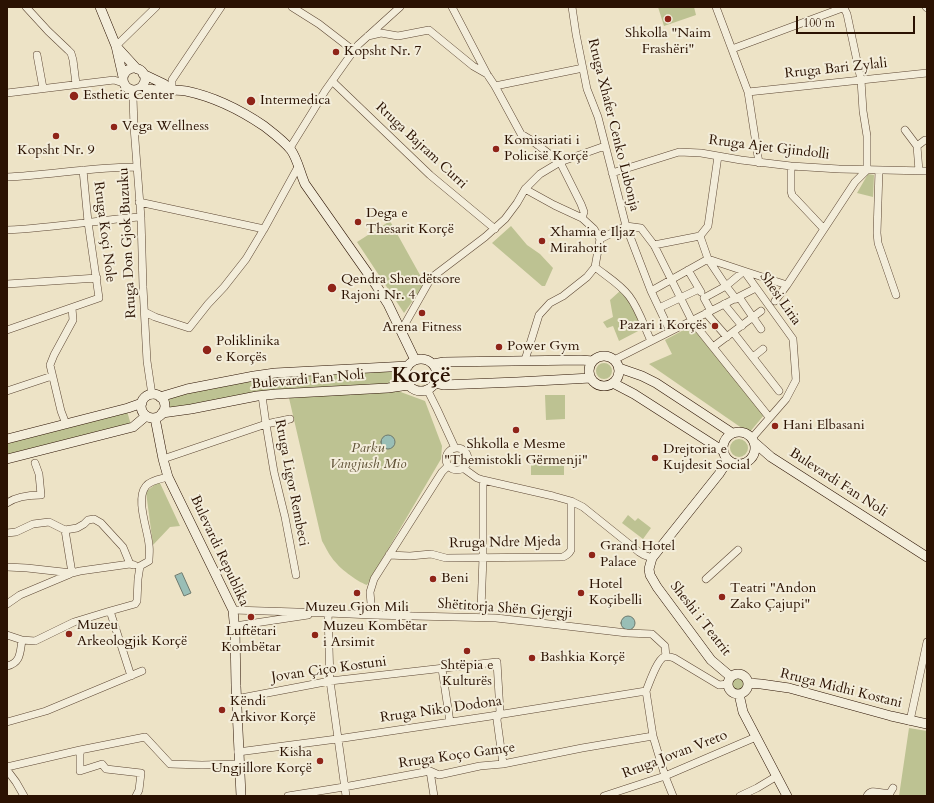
<!DOCTYPE html>
<meta charset="utf-8">
<style>
body{margin:0}
#map{position:relative;width:934px;height:803px;overflow:hidden;background:#ede3c6;font-family:Cardo,serif}
canvas{display:block}
.frame{position:absolute;inset:0;border:8px solid #2b1202;pointer-events:none}
.scale{position:absolute;left:796px;top:16px;width:119px;height:18px;box-sizing:border-box;border:2px solid #2b1202;border-top:0;padding-left:5px;font-size:12px;line-height:14px;white-space:nowrap;color:#2b1202;-webkit-text-stroke:3px #f3edda;paint-order:stroke}
</style>
<div id="map">
<canvas width="934" height="803"></canvas>
<div class="frame"></div>
<div class="scale">100 m</div>
</div>
<script>
const c = document.querySelector('canvas').getContext('2d');
c.lineJoin = 'round';
function fillPath(path, color) { c.fillStyle = color; c.fill(path, 'evenodd'); }
function strokePath(path, color, width, dash) { c.strokeStyle = color; c.lineWidth = width; c.lineCap = dash ? 'butt' : 'round'; c.setLineDash(dash || []); c.stroke(path); }
function write(font, color, halo, rows, align = 'center') {
  c.font = font + ' Cardo,serif'; c.lineWidth = 4; c.setLineDash([]); c.textBaseline = 'middle'; c.strokeStyle = halo; c.fillStyle = color; for (const [text, x, y, turn = 0] of rows) {
    c.save(); c.translate(x, y); c.rotate((+turn || 0) * Math.PI / 180); c.textAlign = isNaN(turn) ? turn : align; if (halo) c.strokeText(text, 0, 0); c.fillText(text, 0, 0); c.restore();
  }
}
fillPath(new Path2D(`
 M658,7H694L696,15L664,26Z
 M868,174L874,175L873,197L857,193Z
 M390,221L425,284L404,313L357,242Z
 M511,226L527,245L540,254L553,268L545,286H542L492,243Z
 M620,291L628,298L635,309L642,329L619,341L613,326L607,328L603,322L613,317L610,300Z
 M691,326L764,415L749,433L649,364L672,354L665,340Z
 M596 371a8 8 0 1 1 16 0a8 8 0 1 1-16 0Z
 M405,368L407,383L326,390L166,412L163,398L252,378Z
 M398,391L425,401L442,446L441,459L367,585C356,581 339,568 332,558C328,553 325,546 322,541L289,398Z
 M545,395H565V419L546,420Z
 M127,411L131,425L7,457V441Z
 M730 448a9 9 0 1 1 18 0a9 9 0 1 1-18 0Z
 M564,458V475H531V459Z
 M159,481L180,526L170,527L153,545L146,492Z
 M628,515L635,521L638,518L651,528L643,539L622,523Z
 M731 684a7 7 0 1 1 14 0a7 7 0 1 1-14 0Z
 M909,728L927,731V796H899Z`), '#bdc292');
const water = new Path2D(`
 M381 442a7 7 0 1 1 14 0a7 7 0 1 1-14 0Z
 M182,573L191,593L184,596L175,576Z
 M621 623a7 7 0 1 1 14 0a7 7 0 1 1-14 0Z`);
fillPath(water, '#99beb6');
strokePath(water, '#6d796e', 1);
const street = new Path2D(`
 M26,7L48,31L68,50L71,53L73,60L76,84
 M292,7L319,24L354,51
 M452,7L487,74L495,86L521,134L531,140L560,162L581,204L584,212L582,218
 M572,7L576,34L587,89L598,117L626,226L651,291L708,259L726,286L744,271L787,285
 M716,7L748,92L759,163
 M926,7L927,8
 M368,36L381,33L398,36L429,30L473,66L487,74
 M116,46L156,7
 M732,49L845,7
 M37,55L43,88
 M332,81L430,175L495,229
 M495,86L583,68
 M131,90L133,97L134,127L141,218L143,287L147,361L152,395
 M172,90V80L174,77L221,7
 M748,92L927,73
 M7,93L114,80L123,83
 M905,130L917,146L919,171
 M917,146L925,140H927
 M290,148L313,111L325,91L347,60L358,45L400,7
 M791,166V191L792,195L824,229
 M879,170L877,233L878,243L896,295
 M612,173L679,152L701,153L741,160L791,166L839,169L927,171
 M7,177C50,175 93,167 137,167
 M525,189L554,205L582,218L594,229L600,239
 M139,202L264,229
 M7,230C51,228 94,221 138,217L141,218
 M700,236L708,226L718,156
 M654,245L700,236L708,259L744,271L793,339L796,380L786,399L752,438
 M595,267C606,276 620,284 629,296C639,309 644,326 651,341
 M688,270L701,292
 M7,284L97,278
 M651,291L670,331
 M739,297L761,329
 M775,301L787,285L855,182L867,170V136L863,111L861,80L847,14L844,8
 M724,304L742,326
 M659,308L699,289
 M711,311L704,298L726,286L736,299
 M145,312L155,317L189,328L208,304L224,287L246,259L264,229L298,167
 M706,313L727,337
 M7,330L99,298L88,222L83,170
 M401,331L431,278L485,237L505,219L517,203L525,189L540,174L560,162L605,146
 M733,332L779,391
 M713,347L761,311
 M753,357L763,349
 M525,360L539,315L550,303L563,296L587,277L595,267L600,239L626,226L641,228L654,245L692,321L769,417
 M614,360L756,288
 M427,389L437,409L455,448
 M7,391L52,376
 M262,396L266,424L274,472L285,517L296,575
 M66,424L61,411L50,365L54,355L73,320L72,308
 M446 459a11 11 0 1 1 22 0a11 11 0 1 1-22 0Z
 M163,459L266,424L290,419
 M463,468L477,478L483,480L553,496L571,501L583,507L639,552L644,555L652,558
 M7,503C17,496 29,495 41,495L39,474L35,463
 M65,530L72,573
 M7,533L16,532L33,524L49,522L65,530L77,528L84,524L88,520L94,519L101,523L123,547L130,564
 M389,555L410,556L431,554L446,558L563,557C567,555 569,554 571,550V501
 M140,566L149,561C149,555 150,550 149,545C148,530 135,499 146,486C151,480 161,479 168,477
 M7,567L27,568L72,573L80,571L130,564L134,565
 M706,579L738,550
 M7,604L20,595L70,574
 M481,609L483,557V480
 M233,610L328,613L372,615L496,618L532,622L627,633L652,634L665,646L666,657
 M110,611L131,676
 M324,613H328L330,681L346,796
 M372,615L370,592L374,579L442,472L448,466
 M235,626L308,615
 M7,635L22,640L35,641L74,622L110,611L135,604L137,601L138,579L140,566
 M7,666C21,663 20,652 22,640
 M442,669L450,722
 M646,691C649,684 657,660 664,657C667,656 671,657 674,658L719,685L728,684
 M646,691L653,736L665,776L673,796
 M236,699L330,681L497,662L500,712L498,715L497,720L503,764
 M909,721L911,716L927,642
 M7,722L46,711L142,671
 M80,750V771L102,764L106,769L141,773L139,790L136,796
 M238,752L337,739L491,716L646,691
 M7,767L80,750L145,737L170,764L202,765L239,764
 M7,770L16,782L24,796
 M430,771L434,796
 M288,796L344,787L430,771L439,775L480,766L503,764L582,748L653,736
 M604,796L665,776L756,737
 M740,796L757,788L777,776
 M867,796C872,787 880,795 890,793L893,788`);
const secondary = new Path2D(`
 M100,7L116,46L123,77
 M116,46L137,69
 M123 79a11 11 0 1 1 22 0a11 11 0 1 1-22 0Z
 M143,74L164,84L172,90
 M140,89C148,89 156,90 164,90C172,90 178,90 186,91C215,97 239,109 264,126C273,133 284,141 291,150C298,160 300,173 305,184L376,285L388,304L415,360
 M589 371a15 15 0 1 1 30 0a15 15 0 1 1-30 0Z
 M405 375a16 16 0 1 1 32 0a16 16 0 1 1-32 0Z
 M433,364L444,362L581,360L593,361
 M619,368L642,376L656,383L732,433
 M435,383L443,385L517,382L591,378
 M613,383L634,394L723,451
 M141 406a12 12 0 1 1 24 0a12 12 0 1 1-24 0Z
 M160,397L187,389L254,376L275,373L408,366
 M162,413L191,409L257,396L276,394L388,388L409,385
 M155,418L163,459L168,477L233,610L235,632L236,686L241,796
 M723 448a16 16 0 1 1 32 0a16 16 0 1 1-32 0Z
 M7,439L128,408L142,403
 M755,443L771,457L927,557
 M7,459L133,427L146,416
 M728,460L719,474L652,558L649,569L650,575L657,587L711,660L731,677
 M728 684a10 10 0 1 1 20 0a10 10 0 1 1-20 0Z
 M748,683L761,684L789,688L891,716L927,724
 M739,694L743,712L787,796`);
strokePath(street, '#5c4633', 8);
strokePath(secondary, '#2b1202', 10);
strokePath(street, '#f3edda', 7);
strokePath(secondary, '#f3edda', 9);
for (const [x, y, r, color] of [
 [668,19,4,"#8f2418"],
 [336,52,4,"#8f2418"],
 [74,96,5,"#8f2418"],
 [251,101,5,"#8f2418"],
 [114,127,4,"#8f2418"],
 [56,136,4,"#8f2418"],
 [496,149,4,"#8f2418"],
 [358,222,4,"#8f2418"],
 [542,241,4,"#8f2418"],
 [332,288,5,"#8f2418"],
 [422,313,4,"#8f2418"],
 [715,326,4,"#8f2418"],
 [499,347,4,"#8f2418"],
 [207,350,5,"#8f2418"],
 [775,426,4,"#8f2418"],
 [516,430,4,"#8f2418"],
 [655,458,4,"#8f2418"],
 [592,555,4,"#8f2418"],
 [433,579,4,"#8f2418"],
 [357,593,4,"#8f2418"],
 [581,593,4,"#8f2418"],
 [722,597,4,"#8f2418"],
 [251,617,4,"#8f2418"],
 [69,634,4,"#8f2418"],
 [315,635,4,"#8f2418"],
 [467,651,4,"#8f2418"],
 [532,658,4,"#8f2418"],
 [222,710,4,"#8f2418"],
 [320,761,4,"#8f2418"]
]) { const dot = new Path2D(); dot.arc(x, y, r, 0, 2 * Math.PI); c.fillStyle = color; c.fill(dot); strokePath(dot, '#f3edda', 1.5); }
write('14px', '#2b1202', '#f3edda', [
 ["Shkolla \"Naim",668,34,"center"],
 ["Frashëri\"",668,50,"center"],
 ["Kopsht Nr. 7",344,52],
 ["Esthetic Center",83,96],
 ["Intermedica",260,101],
 ["Vega Wellness",122,127],
 ["Komisariati i",504,141],
 ["Policisë Korçë",504,157],
 ["Kopsht Nr. 9",56,151,"center"],
 ["Dega e",366,214],
 ["Thesarit Korçë",366,230],
 ["Xhamia e Iljaz",550,233],
 ["Mirahorit",550,249],
 ["Qendra Shendëtsore",341,280],
 ["Rajoni Nr. 4",341,296],
 ["Pazari i Korçës",707,326,"right"],
 ["Arena Fitness",422,328,"center"],
 ["Poliklinika",216,342],
 ["e Korçës",216,358],
 ["Power Gym",507,347],
 ["Hani Elbasani",783,426],
 ["Shkolla e Mesme",516,445,"center"],
 ["\"Themistokli Gërmenji\"",516,461,"center"],
 ["Drejtoria e",663,450],
 ["Kujdesit Social",663,466],
 ["Grand Hotel",600,547],
 ["Palace",600,563],
 ["Beni",441,579],
 ["Hotel",589,585],
 ["Koçibelli",589,601],
 ["Teatri \"Andon",730,589],
 ["Zako Çajupi\"",730,605],
 ["Muzeu Gjon Mili",357,608,"center"],
 ["Muzeu",77,626],
 ["Arkeologjik Korçë",77,642],
 ["Muzeu Kombëtar",323,627],
 ["i Arsimit",323,643],
 ["Luftëtari",251,632,"center"],
 ["Kombëtar",251,648,"center"],
 ["Bashkia Korçë",540,658],
 ["Shtëpia e",467,666,"center"],
 ["Kulturës",467,682,"center"],
 ["Këndi",230,702],
 ["Arkivor Korçë",230,718],
 ["Kisha",312,753,"right"],
 ["Ungjillore Korçë",312,769,"right"]
], 'left');
write('14px', '#2b1202', '#f3edda', [
 ["Rruga Bari Zylali",836,69,-6],
 ["Rruga Xhafer Cenko Lubonja",613,125,76],
 ["Rruga Bajram Curri",421,146,43],
 ["Rruga Ajet Gjindolli",769,148,7],
 ["Rruga Koçi Nole",104,232,83],
 ["Rruga Don Gjok Buzuku",128,243,-93],
 ["Shesi Liria",780,299,55],
 ["Bulevardi Fan Noli",308,380,-5],
 ["Rruga Ligor Rembeci",291,483,79],
 ["Bulevardi Fan Noli",838,483,33],
 ["Rruga Ndre Mjeda",505,543,-1],
 ["Bulevardi Republika",219,551,65],
 ["Shëtitorja Shën Gjergji",505,609,4],
 ["Sheshi i Teatrit",700,619,52],
 ["Jovan Çiço Kostuni",329,670,-8],
 ["Rruga Midhi Kostani",841,689,14],
 ["Rruga Niko Dodona",441,710,-8],
 ["Rruga Jovan Vreto",675,755,-21],
 ["Rruga Koço Gamçe",457,756,-8]
]);
write('italic 14px', '#5e5034', '#f3edda', [
 ["Parku",368,449],
 ["Vangjush Mio",368,465]
]);
write('bold 22px', '#2b1202', '#f3edda', [
 ["Korçë",421,377]
]);
</script>
